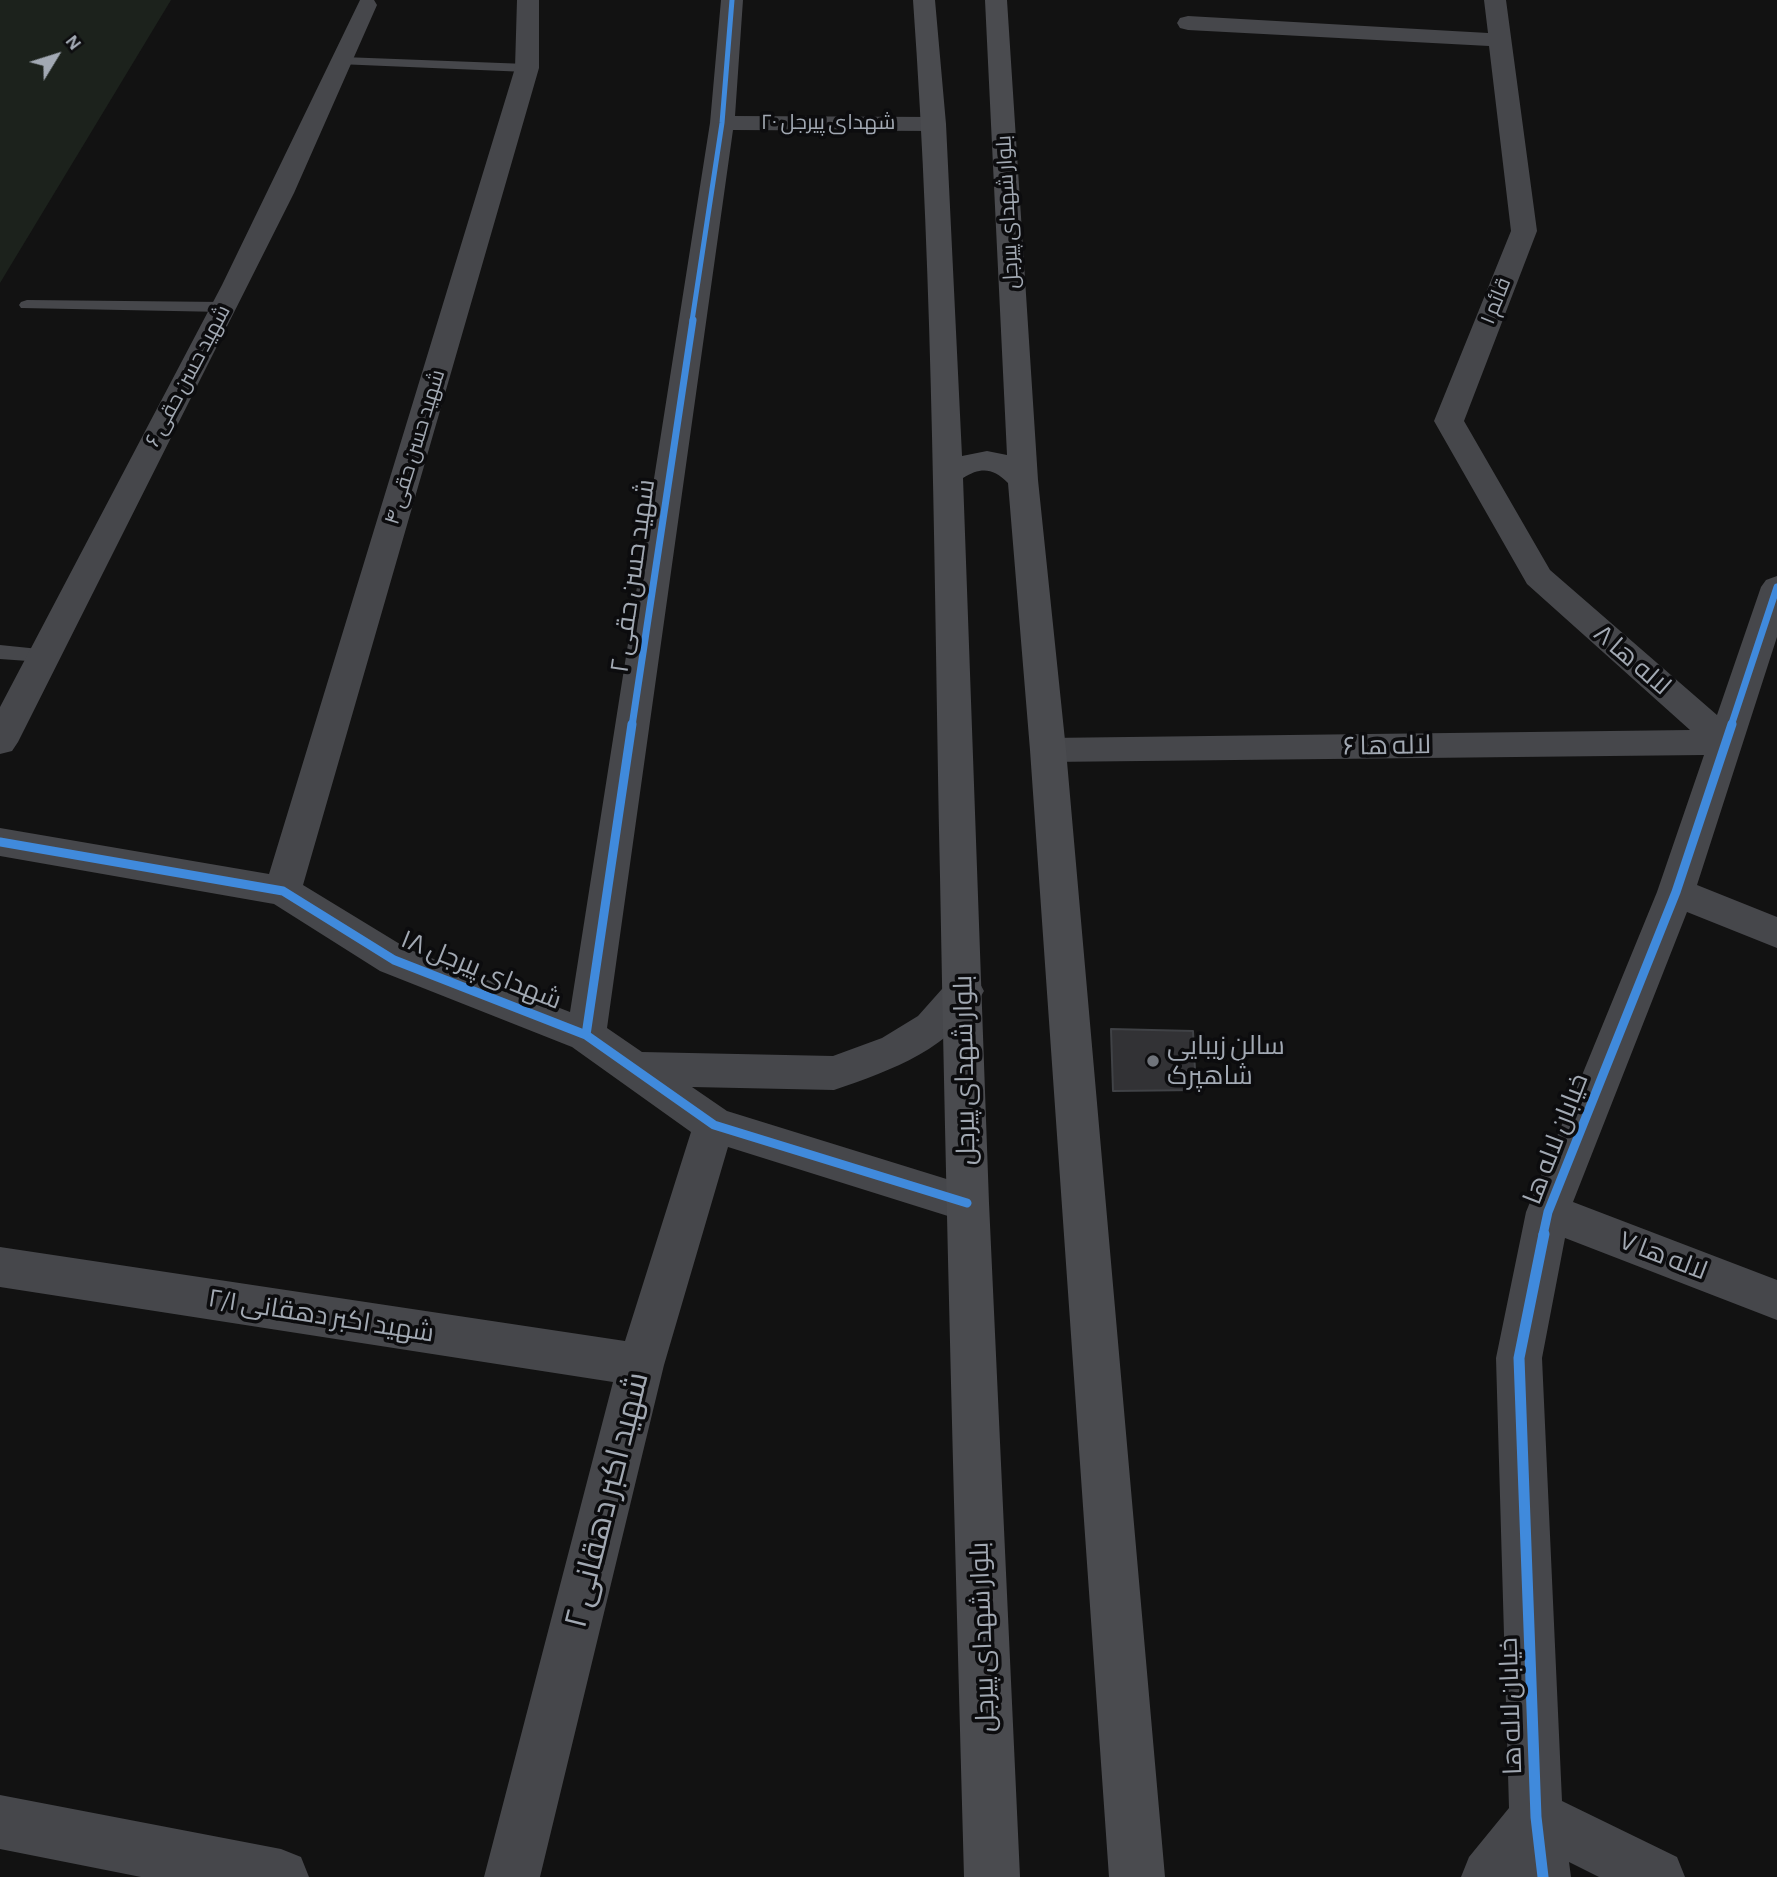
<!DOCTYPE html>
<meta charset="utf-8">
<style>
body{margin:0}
#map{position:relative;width:1777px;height:1877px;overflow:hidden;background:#121212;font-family:"Alegreya Sans",sans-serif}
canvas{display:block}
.north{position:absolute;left:21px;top:21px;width:70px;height:70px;-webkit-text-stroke:5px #0c0c0e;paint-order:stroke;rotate:52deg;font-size:19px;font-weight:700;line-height:28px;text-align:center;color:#a2a9b3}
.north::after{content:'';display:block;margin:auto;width:24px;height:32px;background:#a2a9b3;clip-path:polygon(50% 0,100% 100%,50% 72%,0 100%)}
</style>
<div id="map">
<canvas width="1777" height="1877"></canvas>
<div class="north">N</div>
</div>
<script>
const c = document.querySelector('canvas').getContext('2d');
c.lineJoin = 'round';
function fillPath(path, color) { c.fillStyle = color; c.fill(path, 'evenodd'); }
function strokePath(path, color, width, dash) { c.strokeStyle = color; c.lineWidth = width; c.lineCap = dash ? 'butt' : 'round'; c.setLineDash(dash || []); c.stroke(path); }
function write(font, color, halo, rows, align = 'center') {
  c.font = font + ' "Alegreya Sans",Cairo,sans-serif'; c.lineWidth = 7; c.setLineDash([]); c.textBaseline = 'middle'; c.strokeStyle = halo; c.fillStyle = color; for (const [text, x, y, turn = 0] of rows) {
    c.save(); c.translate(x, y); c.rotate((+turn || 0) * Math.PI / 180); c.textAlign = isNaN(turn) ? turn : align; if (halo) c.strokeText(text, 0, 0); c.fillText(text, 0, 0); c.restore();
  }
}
fillPath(new Path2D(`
 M0,0H171L0,283Z`), '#1c221c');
const building = new Path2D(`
 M1111,1029L1193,1031L1196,1090L1113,1091Z`);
fillPath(building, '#323235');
strokePath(building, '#404246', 2);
fillPath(new Path2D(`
 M343,57L527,64L534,68L527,72L338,64L336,61Z
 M27,300L224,302L232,307L224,312L21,308L19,305L21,302Z
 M0,645L49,650L52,655L49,660L42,662L0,659Z`), '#46474b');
fillPath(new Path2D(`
 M360,0H374L377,5L294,193L18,742L12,751L0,754V707L222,285Z
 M517,0H539V68L303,885L408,949L570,1012L710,123L721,0H743L735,116L934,117L942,119L946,124L942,129L934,131L733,130L607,1028L642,1052L833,1056L882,1038L918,1016L950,980L964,975L978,980L984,991C953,1049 892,1070 834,1090L692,1087L727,1111L982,1190L989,1203L982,1216L967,1222L728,1147L664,1365L540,1877H484L613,1382L0,1287V1247L625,1341L691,1132L572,1047L380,971L274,904L0,856V828L269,874L515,68Z
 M1484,0H1506L1537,231L1464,421L1550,570L1717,715L1761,587L1766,580L1777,576V637L1697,885L1777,917V948L1687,912L1573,1202L1777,1280V1320L1565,1238L1542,1358L1562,1801L1677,1857L1685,1877H1599L1569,1862L1571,1877H1461L1469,1857L1509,1808L1496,1358L1526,1212L1657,892L1704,755L1048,762L1036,759L1030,750L1036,741L1048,738L1690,730L1527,584L1434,421L1511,231L1489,46L1188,30L1180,28L1177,23L1180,18L1188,16L1488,33Z
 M0,1795L281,1849L301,1857L309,1877H141L0,1849Z`), '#46474b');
fillPath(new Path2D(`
 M913,0H935L946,124L962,456L987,451L1007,455L985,0H1007L1038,480L1066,750L1165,1877H1109L1030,750L1008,483C993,468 981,467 963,478L989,1203L1020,1877H964C955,1544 946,1210 940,877C934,585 934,292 913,0Z`), '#4a4b4f');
strokePath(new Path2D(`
 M692,321L722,123L732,0`), '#408adc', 5);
strokePath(new Path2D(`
 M632,726L693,320
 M1731,726L1777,587`), '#408adc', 7);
strokePath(new Path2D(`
 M0,842L283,891L394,960L586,1035L714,1125L967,1203
 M586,1035L632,724
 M1543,1235L1548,1212L1676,892L1732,724`), '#408adc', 9);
strokePath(new Path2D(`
 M1543,1877L1536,1817L1519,1358L1544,1234`), '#408adc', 11);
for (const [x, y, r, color] of [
 [1153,1061,7,"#70747b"]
]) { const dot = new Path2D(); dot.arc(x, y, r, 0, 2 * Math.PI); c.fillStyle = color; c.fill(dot); strokePath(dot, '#0c0c0e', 2.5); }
write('21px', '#a2a9b3', '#0c0c0e', [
 ["شهدای پیرجل ۲۰",828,123],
 ["بلوار شهدای پیرجل",1008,212,-93],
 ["قائم ۱",1496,301,-68],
 ["شهید حسن حقی ۶",188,376,-62],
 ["شهید حسن حقی ۴",415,447,-73]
]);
write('26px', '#a2a9b3', '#0c0c0e', [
 ["شهید حسن حقی ۲",633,576,-82],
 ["لاله ها ۸",1632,660,41],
 ["لاله ها ۶",1387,746,-1],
 ["شهدای پیرجل ۱۸",481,970,22],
 ["بلوار شهدای پیرجل",965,1070,-91],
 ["خیابان لاله ها",1556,1139,-69],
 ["لاله ها ۷",1663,1256,21],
 ["شهید اکبر دهقانی ۲/۱",321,1316,9],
 ["بلوار شهدای پیرجل",983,1637,-92],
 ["خیابان لاله ها",1511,1706,-92]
]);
write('26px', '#a2a9b3', '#0c0c0e', [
 ["سالن زیبایی",1167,1046],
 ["شاهپرک",1167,1076]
], 'left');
write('32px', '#a2a9b3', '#0c0c0e', [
 ["شهید اکبر دهقانی ۲",607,1500,-76]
]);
</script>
